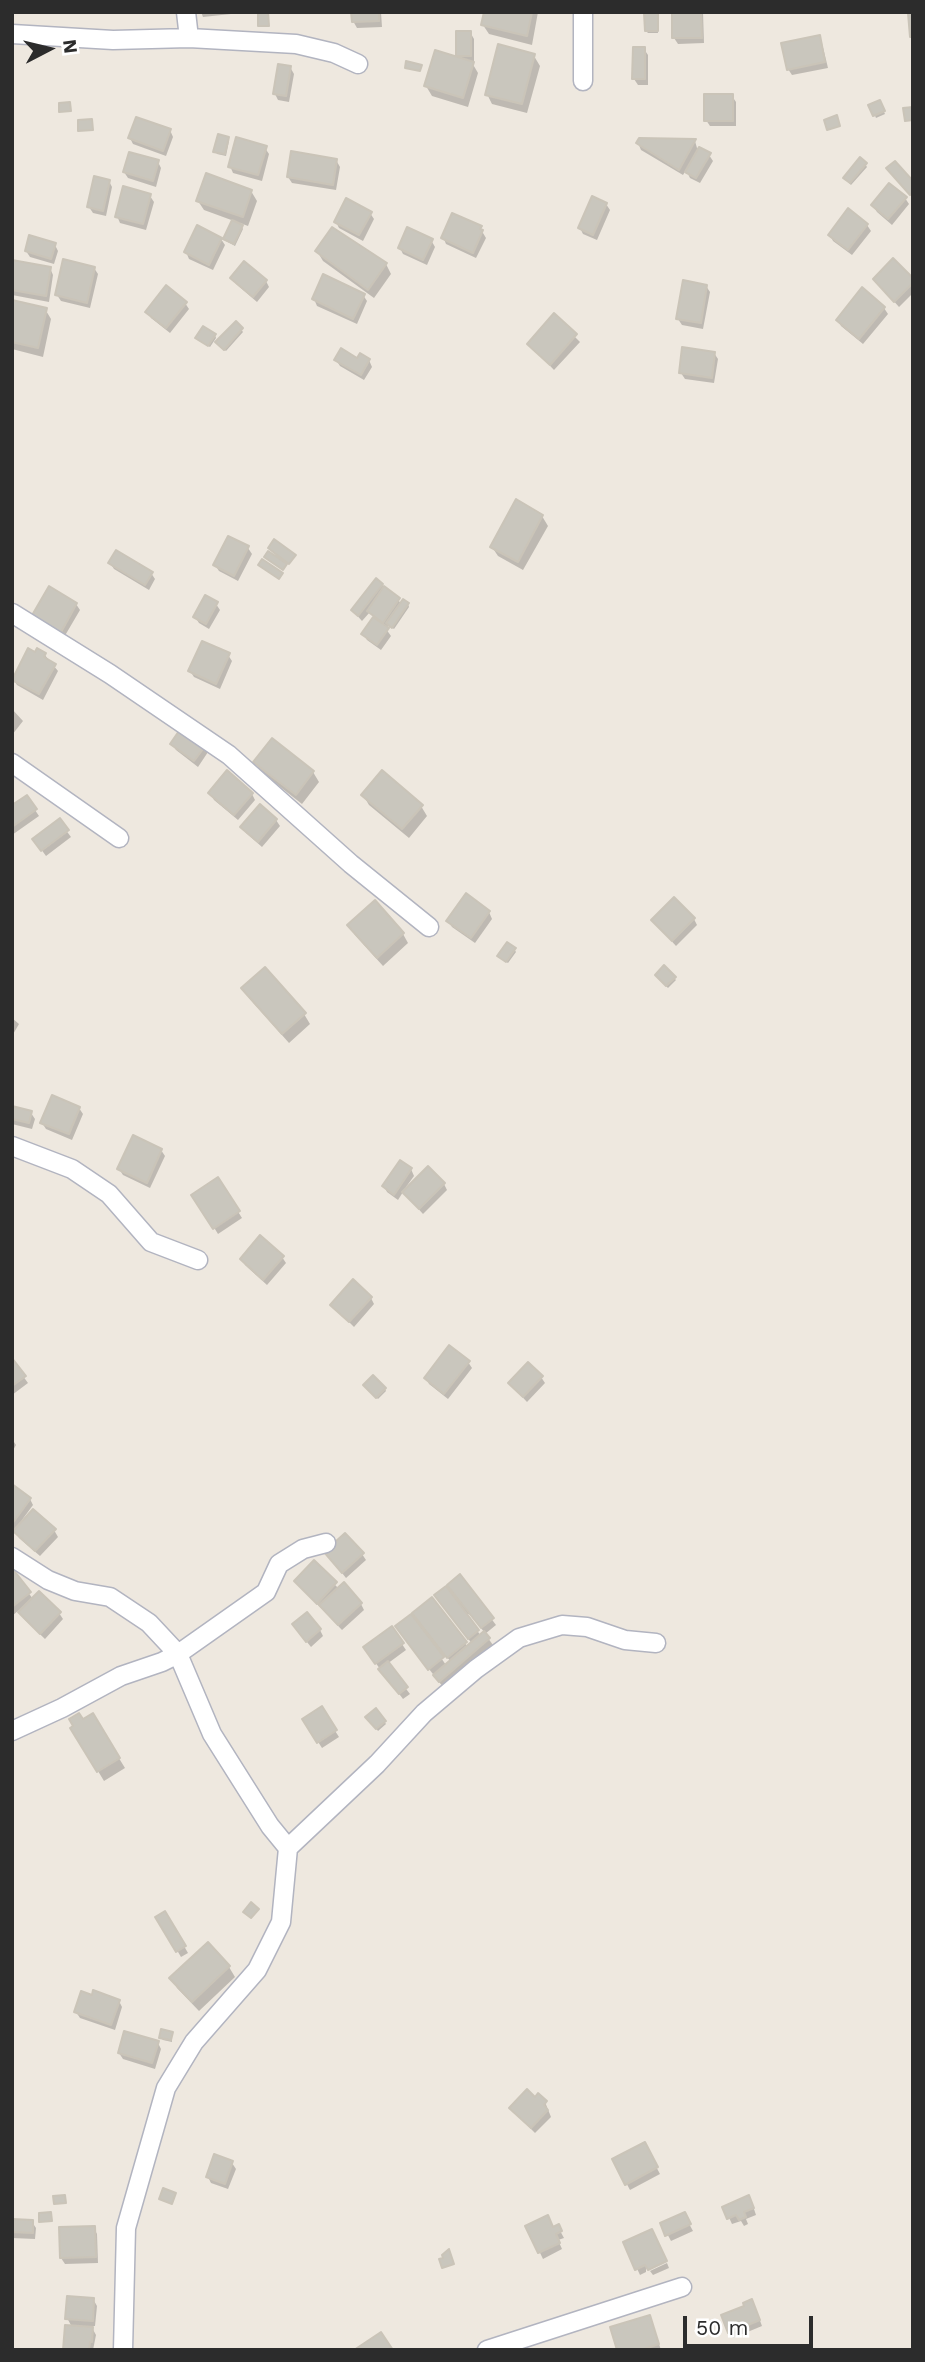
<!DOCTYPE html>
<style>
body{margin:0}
#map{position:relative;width:925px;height:2362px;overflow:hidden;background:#eee8df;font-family:"Work Sans",sans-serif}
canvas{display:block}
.frame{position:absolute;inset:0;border:14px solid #2c2c2c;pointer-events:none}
.north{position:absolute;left:14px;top:14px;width:70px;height:70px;-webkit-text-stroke:5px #fff;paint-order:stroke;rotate:83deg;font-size:19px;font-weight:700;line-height:28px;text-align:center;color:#2c2c2c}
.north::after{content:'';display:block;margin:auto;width:24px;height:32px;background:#2c2c2c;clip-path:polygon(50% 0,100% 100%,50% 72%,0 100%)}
.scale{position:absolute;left:683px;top:2316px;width:130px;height:32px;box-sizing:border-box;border:4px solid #2c2c2c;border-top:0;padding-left:9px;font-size:21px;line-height:24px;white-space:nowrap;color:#2c2c2c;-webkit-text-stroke:5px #fff;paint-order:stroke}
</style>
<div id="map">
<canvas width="925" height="2362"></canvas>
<div class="frame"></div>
<div class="north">N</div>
<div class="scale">50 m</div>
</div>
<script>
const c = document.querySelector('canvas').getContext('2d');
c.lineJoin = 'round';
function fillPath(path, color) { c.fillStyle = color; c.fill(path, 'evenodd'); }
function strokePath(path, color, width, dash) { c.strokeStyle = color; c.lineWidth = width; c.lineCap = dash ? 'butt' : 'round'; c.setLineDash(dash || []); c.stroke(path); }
fillPath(new Path2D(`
 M201,12H231V14L203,17Z
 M353,12H381L382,27L357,28L353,21Z
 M486,12H538L532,45L489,34L483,25Z
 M673,12H703L704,43L678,44L674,38Z
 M657,14L658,33H648L646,31Z
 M470,32L474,39V61H471L478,73L468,107L432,96L426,86L461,60L458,55Z
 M819,37L822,43L828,68L792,75L788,69Z
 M644,49L648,55V85H638L634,79Z
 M534,56L540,66L527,113L492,104L487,94Z
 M290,67L294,74L289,102L278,100L275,94Z
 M732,96L736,102V126H710L706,120Z
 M879,102L885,114L876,118L871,106Z
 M170,130L173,137L166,156L133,144L130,138Z
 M228,138L229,141L226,156L217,154L215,151Z
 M695,141L697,148L709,155L713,161L700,183L690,178L686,170L683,175L641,150L638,143Z
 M265,148L269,154L262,181L233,173L230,166Z
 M336,160L340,167L336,190L292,183L288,177Z
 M158,162L161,168L156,187L128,178L124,172Z
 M865,164L867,167L851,185L846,180Z
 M109,181L112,187L106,216L93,213L89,207Z
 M251,191L257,201L248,226L240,223L243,229L235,246L224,240L234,221L204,210L198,201Z
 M150,196L154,202L146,230L120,223L117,216Z
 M905,198L909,204L892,225L877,212L873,206Z
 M606,204L610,210L597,240L583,234L580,228Z
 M370,213L374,219L363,241L339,228L336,222Z
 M867,225L871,231L852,255L833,241L830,235Z
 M480,228L486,238L476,258L446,244L443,237Z
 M221,239L225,245L213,270L189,259L186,252Z
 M431,240L435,247L427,265L403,254L400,248Z
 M55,245L58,251L54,264L30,257L26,251Z
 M317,251L386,264L391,274L374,298L323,261Z
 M12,262L50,268L53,275L49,302L12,295Z
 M94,268L98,274L90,308L61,301L57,295Z
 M232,278L266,281L269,287L257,302L236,284Z
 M875,280H913V293L899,307Z
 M706,286L710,292L703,329L682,325L678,319Z
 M363,295L367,301L357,324L317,306L314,299Z
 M12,302L45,309L51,319L43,357L12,349Z
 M185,303L189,309L170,333L151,318L148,312Z
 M884,308L888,314L863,344L841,326L838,320Z
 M554,316L580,342L554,370L529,344Z
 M236,323L243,332L226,351L219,345Z
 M215,335L216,338L210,347L197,338Z
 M714,353L718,359L714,383L685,379L681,373Z
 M336,360H369L372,367L364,380L340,366Z
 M542,516L548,526L523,570L498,556L492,547Z
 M229,538L248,548L252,554L238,581L219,571L215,565Z
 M110,563L151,573L155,579L149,590L114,569Z
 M382,585L402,604H408L409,607L394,629L389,625L386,629L391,636L381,650L367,640L363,634L375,618L370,612L362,621L353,611Z
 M76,604L80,610L63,639L37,623Z
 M216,604L220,610L209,629L199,623L195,617Z
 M36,654H44L58,671L43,700L17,685L13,679Z
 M228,655L232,661L220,689L194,677L190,671Z
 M12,709L23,721L12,735Z
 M172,744L204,746L208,752L198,767L176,750Z
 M255,762L313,772L319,782L302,804L261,772Z
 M210,793L252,794L255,800L238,820L214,800Z
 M363,795L421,806L427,816L409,838L369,805Z
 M12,807L35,810L39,816L12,835Z
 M276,820L280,826L262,847L246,833L242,827Z
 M59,821L71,837L46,856L38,845Z
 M489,912L492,919L475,943L452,927L448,921Z
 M694,919L697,925L676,946L653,921Z
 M350,925L403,934L408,943L383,966L355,935Z
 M514,949L516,952L508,963L501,958Z
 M658,978H674L676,980L668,988Z
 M244,988L304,1014L310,1024L289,1043L249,998Z
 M12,1018L19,1024L12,1036Z
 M12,1108L31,1113L35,1119L32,1129L12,1124Z
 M79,1108L83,1114L72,1140L46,1129L42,1123Z
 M161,1150L165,1156L150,1188L123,1175L119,1169Z
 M411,1169L414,1176L406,1187L408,1189L444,1184L447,1190L423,1214L403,1192L398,1200L387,1192L384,1186Z
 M218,1180L242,1218L218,1234L194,1195Z
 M282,1257L286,1263L267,1285L245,1265L242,1259Z
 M371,1298L374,1304L354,1327L332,1305Z
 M12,1361L28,1383L12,1395Z
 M468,1362L472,1368L448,1399L429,1384L426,1378Z
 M541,1377L545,1383L527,1402L510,1384Z
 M367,1388L385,1389L386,1391L378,1399Z
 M12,1439L16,1445L12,1452Z
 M12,1486L30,1499L33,1505L22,1520L54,1530L58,1537L40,1556L19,1538L15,1530L12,1534Z
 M326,1553L362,1554L366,1560L346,1578Z
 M314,1563L339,1589L361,1604L364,1610L342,1630L296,1582Z
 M12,1571L33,1599L59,1613L63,1619L45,1639L24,1619L19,1610L12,1616Z
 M460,1577L496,1625L485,1634L493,1645L443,1687L401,1633L421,1626L414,1613L431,1600L468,1647L472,1644L437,1595ZM469,1614L485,1633L481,1636L466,1615ZM428,1634L451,1662L446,1665L425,1635Z
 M391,1628L406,1650L387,1664L410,1694L403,1699L368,1653Z
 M320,1630L323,1636L311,1647L298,1631Z
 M321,1709L339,1737L322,1748L304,1720Z
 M376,1711L386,1724L378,1731L368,1717Z
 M93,1716L125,1768L104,1781L72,1728Z
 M165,1913L188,1953L181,1957L158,1918Z
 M208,1944L229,1967L235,1977L199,2011L177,1988L172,1978Z
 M119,2001L122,2007L115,2030L80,2018L76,2012Z
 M172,2033V2042L163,2040L161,2038Z
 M158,2043L161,2049L155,2069L123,2059L119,2053Z
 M535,2099L545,2102L551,2117L535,2133L511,2109Z
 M644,2144L660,2174L630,2190L614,2160Z
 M232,2163L236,2169L228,2189L211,2183L208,2177Z
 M752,2203L756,2215L746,2219L748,2224L744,2226L741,2221L732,2224L724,2207Z
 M687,2220L693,2231L671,2241L662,2224Z
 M12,2221L32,2222L36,2228L35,2239L12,2238Z
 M527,2226L553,2229L558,2227L564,2238L558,2240L562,2249L543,2259Z
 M94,2228L97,2234L98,2263L65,2264L61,2258Z
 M625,2243L665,2260L646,2269V2272L640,2275Z
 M667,2263L669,2268L653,2275L650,2271Z
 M93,2299L97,2306L95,2326H91L96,2335L93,2350H65L72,2327L67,2318Z
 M755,2307L762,2326L733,2338L730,2332Z
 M650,2317L661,2350H619Z`), '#0003');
const building = new Path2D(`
 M258,12H268L269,26H258Z
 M351,12H379V21L352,22Z
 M484,12H532L527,36L481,25Z
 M658,12V31H645L644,13Z
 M672,12H701L702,38H672Z
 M908,13H913V37H910Z
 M456,31H471V56H456Z
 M820,35L825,62L787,70L781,43Z
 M498,44L535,54L522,104L485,95Z
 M633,47H645V79H632Z
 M435,50L474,62L463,98L424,86Z
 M406,61L422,65L420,71L405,68Z
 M278,64L291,66L286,96L273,94Z
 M704,94H733V121H704Z
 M880,100L885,111L873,116L868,105Z
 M70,102L71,111L59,112V103Z
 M913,107V120L905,121L903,108Z
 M837,115L840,126L827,130L824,120Z
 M136,117L171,129L163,151L128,138Z
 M92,119L93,130L78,131V120Z
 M218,134L229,137L225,154L213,152Z
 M236,137L267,146L258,175L228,167Z
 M639,138L696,139L679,170L636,143Z
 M699,147L711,153L696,178L685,172Z
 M291,151L337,159L333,185L287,177Z
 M129,152L159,160L153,181L123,172Z
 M860,157L867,163L850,183L843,178Z
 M895,161L913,181V192L910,195L886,168Z
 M206,173L252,190L243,217L196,201Z
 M94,176L110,180L103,211L87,207Z
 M889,183L907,197L888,219L871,205Z
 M123,186L151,194L143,224L115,217Z
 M592,196L607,203L593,235L578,228Z
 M346,198L372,212L359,235L334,222Z
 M848,208L868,224L848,250L828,235Z
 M452,213L482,226L480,229L483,230L473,253L441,238Z
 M232,220L243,225L234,244L223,239Z
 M197,225L222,238L209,265L184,252Z
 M332,227L387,263L368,290L315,251Z
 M407,227L433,239L423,260L398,248Z
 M29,235L56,243L51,259L25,251Z
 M893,258L913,278V283L894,302L873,279Z
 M63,259L95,267L87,303L55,295Z
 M12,260L51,267L46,296L12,290Z
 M244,261L267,280L253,297L230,278Z
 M323,274L365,294L353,319L312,299Z
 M683,280L707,285L701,323L676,319Z
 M166,285L187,302L166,328L145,312Z
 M862,287L885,307L859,339L836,320Z
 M12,300L47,308L38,348L12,342Z
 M554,313L577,334L550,365L527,344Z
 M236,321L243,328L224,350L215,342Z
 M203,326L216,334L208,346L195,338Z
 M682,347L715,352L712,378L679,373Z
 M341,348L357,358L360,353L370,359L361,375L334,360Z
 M516,499L543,515L518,562L490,547Z
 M228,536L249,546L234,576L213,565Z
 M274,539L296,555L289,564L268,548Z
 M116,550L153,572L145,585L108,563Z
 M268,551L287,564L283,570L264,557Z
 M262,559L283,573L279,579L258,565Z
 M376,578L383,584L358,616L351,610Z
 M49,586L77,603L60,634L31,617Z
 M384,586L400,598L383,623L367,611Z
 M205,595L218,602L206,624L193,617Z
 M403,599L409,603L392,628L386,623Z
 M373,617L389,628L377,645L361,634Z
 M202,641L230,653L216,684L188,671Z
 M28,648L35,652L37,648L46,653L44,657L56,664L39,694L12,680Z
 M181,728L206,745L194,761L170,744Z
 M272,738L314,771L296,795L253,762Z
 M227,770L253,793L234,815L208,793Z
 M382,770L423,805L402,829L361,795Z
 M27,795L37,809L12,827V805Z
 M260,804L277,819L258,842L240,827Z
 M60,818L69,830L41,851L32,839Z
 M466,893L490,911L471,938L446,921Z
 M674,897L695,918L672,941L651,920Z
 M375,900L404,933L377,958L347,925Z
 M507,942L516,948L506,962L497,956Z
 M664,965L676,977L666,986L655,975Z
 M265,967L306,1013L282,1034L241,988Z
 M52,1095L80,1107L69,1134L40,1123Z
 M12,1106L32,1111L29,1123L12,1119Z
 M133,1135L162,1149L147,1183L117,1169Z
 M400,1160L412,1168L394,1195L382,1186Z
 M428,1166L445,1183L419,1209L402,1192Z
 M218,1177L240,1211L213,1229L191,1195Z
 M260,1235L284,1256L263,1280L240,1259Z
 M353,1279L372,1297L349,1322L330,1305Z
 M449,1345L470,1361L444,1394L424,1378Z
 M12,1358L26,1376L12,1386Z
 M528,1362L543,1376L523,1397L508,1383Z
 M373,1375L386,1388L376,1398L363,1385Z
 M12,1484L31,1498L12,1524Z
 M33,1509L56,1529L35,1551L13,1531Z
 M345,1533L364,1553L342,1573L324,1552Z
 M314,1560L337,1582L317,1604L294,1581Z
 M12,1568L31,1592L12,1607Z
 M460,1574L494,1618L481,1628L447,1585Z
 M344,1582L362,1603L338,1625L319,1605Z
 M446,1586L479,1630L468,1639L434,1595Z
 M39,1591L61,1612L40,1634L18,1612Z
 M432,1597L467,1642L447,1658L412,1613Z
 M307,1612L321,1629L306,1642L292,1624Z
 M411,1614L444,1657L428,1670L395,1626Z
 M392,1626L404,1643L375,1664L363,1647Z
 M484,1631L490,1638L439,1682L433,1675Z
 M388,1661L408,1687L399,1694L378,1669Z
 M322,1706L337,1730L317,1743L302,1719Z
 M376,1708L386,1721L376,1729L365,1717Z
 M79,1713L83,1719L93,1713L120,1758L97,1772L70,1728L73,1726L69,1719Z
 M251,1902L259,1909L251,1918L243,1912Z
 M165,1911L186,1946L176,1952L155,1917Z
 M208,1942L230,1966L192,2002L169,1978Z
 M93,1990L120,2000L111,2025L74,2012L81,1991L92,1995Z
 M161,2029L173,2032L171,2040L159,2038Z
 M124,2031L159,2041L152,2063L118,2053Z
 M527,2089L535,2097L538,2093L547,2101L544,2105L548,2110L531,2128L509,2108Z
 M645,2142L658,2167L625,2185L612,2159Z
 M214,2154L233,2161L225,2184L206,2177Z
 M163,2188L176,2193L172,2204L159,2199Z
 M65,2195L66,2203L54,2204L53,2196Z
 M749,2195L754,2208L744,2212L746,2217L739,2220L736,2215L727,2219L722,2207Z
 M51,2212L52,2221L39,2222V2213Z
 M685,2212L691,2224L665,2236L660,2223Z
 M548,2215L553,2227L559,2224L562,2231L556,2234L560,2243L538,2253L525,2226Z
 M12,2219L33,2220V2233L12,2232Z
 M95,2226L96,2257L60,2258L59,2227Z
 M652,2229L667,2261L648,2270L645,2265L635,2270L623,2242Z
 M449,2249L454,2264L442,2268L439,2259L443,2258L442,2255Z
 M67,2296L94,2298L93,2321L65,2319Z
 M752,2299L760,2320L728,2333L721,2315L744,2306L743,2303Z
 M650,2315L659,2344L641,2350H617L610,2327Z
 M65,2325L93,2327L92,2342H90L89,2350H63Z
 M381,2332L393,2350H354Z`);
fillPath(building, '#c9c6bd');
strokePath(building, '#cac4b8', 2);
const minor = new Path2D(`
 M186,12L189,38
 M12,34L113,40L189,38L296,44L334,53L358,64
 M583,81V12
 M12,613L110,674L229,755L351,864L429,927
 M12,763L119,838
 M12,1146L72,1169L109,1194L151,1242L198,1260
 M12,1557L48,1580L75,1591L110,1597L149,1623L178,1654L212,1734L270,1826L288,1848L281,1922L257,1970L194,2042L166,2088L126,2228L123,2350
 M12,1731L62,1708L121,1676L162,1662L178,1654L266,1592L279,1564L303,1549L326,1543
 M288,1848L377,1764L424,1713L476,1669L519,1638L562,1625L587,1627L625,1640L656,1643
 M487,2350L682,2287`);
strokePath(minor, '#b2b4c0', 21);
strokePath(minor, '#fff', 18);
</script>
